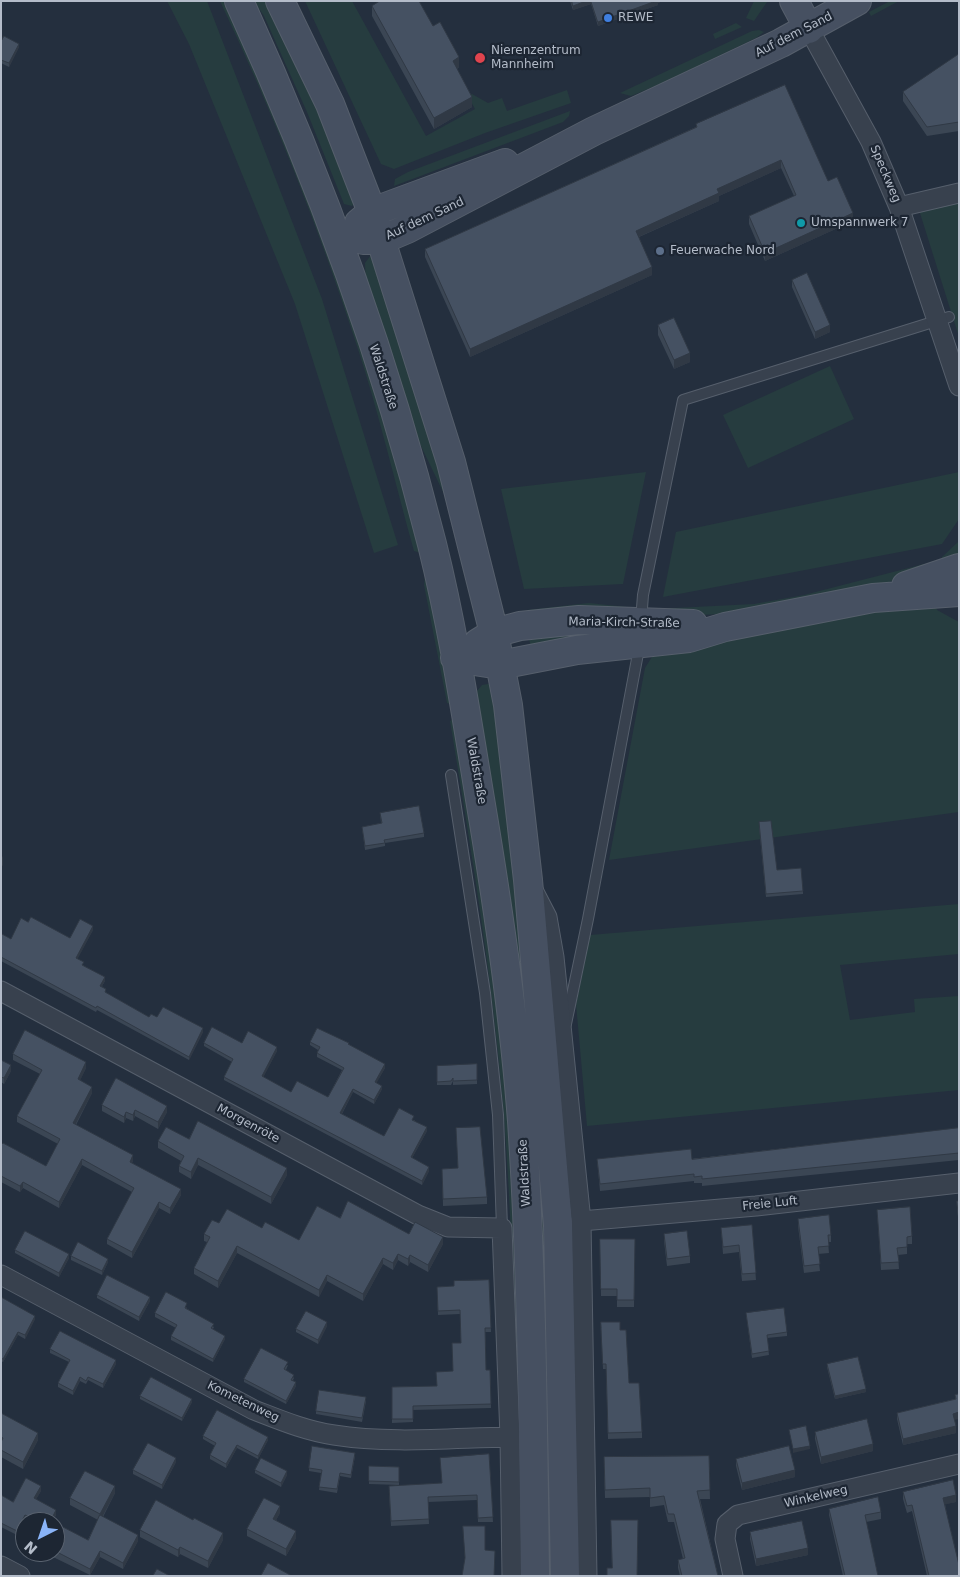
<!DOCTYPE html>
<meta charset="utf-8">
<style>
body{margin:0}
#map{position:relative;width:960px;height:1577px;overflow:hidden;background:#242f3e;font-family:"DejaVu Sans",sans-serif}
canvas{display:block}
.frame{position:absolute;inset:0;border:2px solid #b4bcc9;pointer-events:none}
.north{position:absolute;left:15px;top:1512px;width:50px;height:50px;box-sizing:border-box;background:#1d2633;border:1px solid #59626f;border-radius:50%;rotate:221deg;font-size:14px;font-weight:700;line-height:20px;text-align:center;color:#b4bcc9}
.north::after{content:'';display:block;margin:auto;width:18px;height:22px;background:#8ab4f8;clip-path:polygon(50% 0,100% 100%,50% 72%,0 100%)}
</style>
<div id="map">
<canvas width="960" height="1577"></canvas>
<div class="frame"></div>
<div class="north">N</div>
</div>
<script>
const c = document.querySelector('canvas').getContext('2d');
c.lineJoin = 'round';
function fillPath(path, color) { c.fillStyle = color; c.fill(path, 'evenodd'); }
function strokePath(path, color, width, dash) { c.strokeStyle = color; c.lineWidth = width; c.lineCap = dash ? 'butt' : 'round'; c.setLineDash(dash || []); c.stroke(path); }
function write(font, color, halo, rows, align = 'center') {
  c.font = font + ' "DejaVu Sans",sans-serif'; c.lineWidth = 4.5; c.setLineDash([]); c.textBaseline = 'middle'; c.strokeStyle = halo; c.fillStyle = color; for (const [text, x, y, turn = 0] of rows) {
    c.save(); c.translate(x, y); c.rotate((+turn || 0) * Math.PI / 180); c.textAlign = isNaN(turn) ? turn : align; if (halo) c.strokeText(text, 0, 0); c.fillText(text, 0, 0); c.restore();
  }
}
fillPath(new Path2D(`
 M167,1H207L322,299L398,545L374,553L295,304L189,44Z
 M220,1H227L254,58L365,347L421,553L414,551C395,483 379,413 357,346C319,228 273,113 220,1Z
 M254,1H269L318,98L357,199L352,206L344,204L307,112L264,16Z
 M305,1H352L426,136L475,109L468,96L472,94L488,103L502,98L507,111L567,90L571,103L485,133L394,169L381,164Z
 M754,1L767,2L754,21L746,18Z
 M890,1H899L871,16L869,12Z
 M736,23L742,27L715,39L713,34Z
 M759,30L764,32L756,38L660,84L631,96L620,93L752,31Z
 M570,111L569,116L563,122L394,186L395,179L408,172Z
 M959,201V337L919,210Z
 M371,255L454,502L481,632L475,617L445,496L408,419L366,290L365,263Z
 M830,366L854,419L748,468L723,415Z
 M646,472L623,584L524,589L501,489Z
 M959,472V519L942,544L663,597L676,532Z
 M959,541V556L939,564L942,557Z
 M924,564L928,566L903,578L861,590L739,613L700,615L653,613L655,609L754,604L804,595Z
 M426,568L455,706L447,703L424,585Z
 M934,600L937,610L959,622V812L609,860L645,668L655,652Z
 M589,603L627,607L629,612L523,615L527,610Z
 M628,629L532,651L528,635Z
 M494,683L543,1120L556,1576H549L476,692L482,685Z
 M457,717L489,899L511,1108L525,1454L517,1576C515,1419 516,1262 503,1106C492,976 471,849 450,721Z
 M959,904V954L840,965L850,1020L915,1012L914,999L959,996V1090L587,1126L576,1004L590,935Z`), '#263c3f');
const lane = new Path2D(`
 M641,621L643,595L683,400L949,317
 M451,775L485,993L498,1115L502,1228
 M566,1024L588,919L640,643`);
const street = new Path2D(`
 M809,29L871,142L899,207L959,386
 M899,207L959,193
 M533,890L547,917L554,957L581,1221L587,1576
 M1,991L418,1215L448,1227L502,1228L510,1437L512,1576
 M581,1221L756,1206L959,1183
 M1,1275L254,1410C280,1420 306,1431 334,1435C391,1444 452,1438 510,1437
 M1,1566L20,1576
 M733,1576L725,1539L727,1524L738,1515L959,1464`);
const secondary = new Path2D(`
 M239,1C319,176 385,357 432,544C453,628 466,714 480,799C498,906 514,1013 522,1121C532,1272 533,1424 535,1576
 M280,1L330,104L372,212L451,462L494,633L508,705L528,880L558,1225L565,1576
 M794,1L809,29
 M359,223L372,212L505,163
 M363,240H381L407,229L594,131L781,43L857,1
 M906,586L959,568
 M478,643L494,633L520,626L579,620L693,624
 M455,658L500,665L577,650L689,638L725,627L873,598L959,592`);
strokePath(lane, '#565f6c', 12);
strokePath(street, '#565f6c', 21);
strokePath(secondary, '#565f6c', 30);
strokePath(lane, '#38414e', 10);
strokePath(street, '#38414e', 19);
strokePath(secondary, '#465061', 28);
fillPath(new Path2D(`
 M570,1H663L658,3V5L598,26L591,4L573,10Z
 M372,6L433,26L459,67L457,69L472,107L434,129L372,16Z
 M1,42L19,47L9,67L1,63Z
 M959,54V131L927,136L903,101V92Z
 M696,124L828,181L853,221L765,261L749,224V216L794,196L781,168L719,196V201L639,237L652,275L470,357L425,257V249L696,127Z
 M792,280L830,332L815,339L792,287Z
 M658,325L690,362L674,369L658,335Z
 M380,813L424,833V837L385,843V846L365,850L362,827L381,823Z
 M759,826L777,870L803,891V894L766,897Z
 M93,930L77,959L84,966L105,981L102,986L106,993L149,1017H157L203,1032L189,1060L97,1010L96,1012L1,961V935L11,939L70,938Z
 M310,1042L349,1045L385,1068L376,1083L382,1089L374,1104L353,1092L342,1114L384,1136L414,1120L427,1131L412,1158L429,1171L422,1185L224,1080V1077L232,1062L204,1046V1043H242L277,1051L263,1077L291,1092L328,1097L342,1070L317,1057V1053L318,1050L310,1045Z
 M13,1054L86,1068L80,1080L92,1093L76,1125L133,1161L132,1163L181,1195L170,1214L159,1208L132,1258L107,1244V1239L132,1192L82,1165L59,1208L23,1188L20,1192L1,1182V1145L46,1166L58,1144L17,1122V1116L40,1074L13,1060Z
 M1,1060L11,1071L4,1084L1,1082Z
 M477,1064V1084L453,1085V1081L451,1085H437V1066Z
 M102,1105L167,1112L158,1129L135,1116L133,1121L126,1118L124,1123L102,1111Z
 M456,1128L487,1197V1204L443,1206L442,1169L458,1168Z
 M959,1128V1160L702,1186V1183H694V1181L600,1191L597,1159H692Z
 M189,1139L287,1175L271,1204L198,1165L191,1179L179,1172V1166L181,1161L158,1148V1141Z
 M957,1201H959V1226L957,1208Z
 M877,1210L912,1236V1244H907V1254L898,1255L899,1269L881,1270Z
 M340,1218L409,1234L443,1244L428,1272L410,1262L408,1266L398,1260L393,1270L383,1264L363,1301L327,1281L319,1297L237,1253L218,1288L194,1274V1268L207,1242L204,1241V1234L219,1223L262,1228L299,1240Z
 M798,1219L831,1235V1242H828L829,1253L818,1254L820,1271L804,1273L798,1226Z
 M752,1225L756,1280L742,1281L739,1252L723,1254L721,1228Z
 M664,1234L690,1256V1263L667,1266L664,1241Z
 M600,1239H635L634,1307H617V1296H601Z
 M15,1250L69,1258L59,1277L15,1253Z
 M71,1256L108,1262L102,1275L71,1260Z
 M489,1280L491,1332H485L486,1370H490L491,1408L413,1410V1422L392,1423V1387L437,1386L453,1371L461,1343L460,1314L438,1315L437,1287L454,1286Z
 M97,1295L150,1301L139,1321L97,1298Z
 M1,1297L35,1319L25,1339L18,1335L3,1362L1,1361Z
 M187,1307L186,1308L214,1327L213,1329L225,1339L213,1362L171,1340V1336L176,1328L155,1317V1313Z
 M746,1313L787,1332V1336L767,1338L769,1355L752,1358Z
 M327,1326L318,1344L296,1332V1329Z
 M601,1328L620,1330L629,1383L642,1432V1438L608,1439L606,1369H603Z
 M50,1349L116,1364L103,1388L88,1380L86,1384L80,1381L73,1395L58,1387V1383L69,1362L50,1353Z
 M827,1364L866,1392L835,1399L827,1367Z
 M288,1365L286,1370L294,1378L293,1380L296,1386L286,1404L244,1382V1379Z
 M959,1394L954,1420L956,1433L903,1445L897,1419V1413L955,1399V1395Z
 M140,1396L192,1402L182,1421L140,1399Z
 M366,1401L362,1422L316,1414V1411Z
 M1,1413L38,1440L23,1469L1,1457Z
 M815,1432L873,1451L821,1464L815,1439Z
 M203,1436L268,1440L258,1459L237,1448L226,1468L210,1459V1455L215,1446L203,1439Z
 M489,1454L493,1522H478L477,1500L428,1502L429,1524L391,1526L389,1491L442,1483Z
 M355,1456L351,1478L340,1476L337,1493L319,1490L321,1473L309,1471V1468Z
 M709,1456L710,1499H700L718,1576H680L678,1568V1560L683,1559L674,1522H668L664,1505L650,1507V1497L605,1498L604,1465Z
 M736,1459L795,1477L742,1490L736,1466Z
 M176,1462L162,1489L133,1474V1470Z
 M369,1466L399,1467V1485L369,1484Z
 M255,1470L287,1475L281,1487L255,1473Z
 M41,1491L36,1499L56,1515L52,1522H32L25,1519L17,1535L1,1527V1495L13,1502Z
 M903,1492L956,1502L945,1504L959,1576H927L912,1511L907,1513L903,1499Z
 M115,1493L103,1517L138,1541L123,1569L100,1557L90,1575L51,1556V1552H55V1542L88,1540L98,1520L70,1505V1498Z
 M829,1509L881,1512V1519L866,1522L878,1576H843L829,1515Z
 M280,1513L276,1520L296,1538L286,1556L247,1536V1529Z
 M140,1530L223,1540L208,1568L180,1554L178,1557L140,1537Z
 M750,1532L808,1555L756,1566L750,1539Z`), '#3b4654');
fillPath(new Path2D(`
 M586,1H591V4L573,10V6Z
 M656,1H663L658,3V5L598,26V22Z
 M19,44V47L9,67V63Z
 M459,57V67L453,71V61Z
 M472,97V107L434,129V118Z
 M781,160V168L719,196V201L636,238V231L717,189Z
 M853,213V221L765,261V253Z
 M652,267V275L470,357V349Z
 M830,325V332L815,339V332Z
 M690,353V362L674,369V360Z
 M3,856V865L1,868V859Z
 M93,926V930L76,962V958Z
 M105,977V981L100,989V986Z
 M203,1028V1032L189,1060V1057Z
 M277,1047V1051L262,1080V1076Z
 M86,1062V1068L78,1085V1079Z
 M385,1064V1068L375,1086V1082Z
 M11,1065V1071L4,1084V1078Z
 M382,1086V1089L374,1104V1100Z
 M92,1087V1093L73,1129V1123Z
 M353,1089V1092L340,1117V1113Z
 M167,1106V1112L158,1129V1122Z
 M135,1110V1116L133,1121V1115Z
 M126,1112V1118L124,1123V1117Z
 M427,1127V1131L411,1160V1157Z
 M133,1155V1161L130,1167V1162Z
 M198,1158V1165L191,1179V1172Z
 M82,1159V1165L59,1208V1202Z
 M429,1167V1171L422,1185V1181Z
 M287,1168V1175L271,1204V1197Z
 M23,1182V1188L20,1192V1186Z
 M181,1189V1195L170,1214V1208Z
 M159,1202V1208L132,1258V1252Z
 M443,1237V1244L428,1272V1265Z
 M237,1246V1253L218,1288V1281Z
 M69,1254V1258L59,1277V1273Z
 M398,1254V1260L393,1270V1263Z
 M410,1255V1262L408,1266V1259Z
 M383,1258V1264L363,1301V1294Z
 M108,1259V1262L102,1275V1271Z
 M327,1275V1281L319,1297V1290Z
 M150,1297V1301L139,1321V1317Z
 M35,1316V1319L25,1339V1335Z
 M327,1322V1326L318,1344V1340Z
 M18,1332V1335L3,1362V1359Z
 M225,1336V1339L213,1362V1359Z
 M116,1360V1364L103,1388V1384Z
 M80,1377V1381L73,1395V1391Z
 M296,1382V1386L286,1404V1401Z
 M866,1389V1392L835,1399V1396Z
 M192,1399V1402L182,1421V1418Z
 M959,1412V1419L953,1420V1414Z
 M956,1426V1433L903,1445V1439Z
 M38,1433V1440L23,1469V1462Z
 M268,1437V1440L258,1459V1456Z
 M873,1444V1451L821,1464V1457Z
 M237,1445V1448L226,1468V1464Z
 M810,1446V1449L793,1453V1449Z
 M176,1458V1462L162,1489V1485Z
 M795,1470V1477L742,1490V1483Z
 M287,1471V1475L281,1487V1483Z
 M41,1486V1491L34,1503V1498Z
 M115,1486V1493L100,1521V1514Z
 M956,1495V1502L943,1505V1498Z
 M280,1506V1513L273,1526V1519Z
 M56,1510V1515L52,1522H50Z
 M25,1515V1519L17,1535V1531Z
 M296,1531V1538L286,1556V1549Z
 M223,1533V1540L208,1568V1561Z
 M138,1535V1541L123,1569V1563Z
 M180,1547V1554L178,1557V1550Z
 M808,1548V1555L756,1566V1559Z
 M100,1551V1557L90,1575V1569Z`), '#303945');
const building = new Path2D(`
 M380,1H419L433,26L440,22L459,57L453,61L472,97L434,118L372,6Z
 M572,1H586L573,6Z
 M591,1H656L598,22Z
 M4,36L19,44L9,63L1,60V42Z
 M959,54V122L927,127L903,92Z
 M785,85L828,181L837,177L853,213L765,253L749,216L796,195L781,160L717,189L719,193L636,231L652,267L470,349L425,249L697,127L696,124Z
 M807,273L830,325L815,332L792,280Z
 M674,318L690,353L674,360L658,325Z
 M419,806L424,833L384,840L385,843L365,846L362,827L382,823L380,813Z
 M771,821L777,870L801,868L803,891L766,894L759,822Z
 M31,917L70,938L80,919L93,926L76,958L84,962L82,965L105,977L100,986L106,989L105,992L149,1017L151,1014L157,1017L163,1007L203,1028L189,1057L97,1006L96,1008L1,957V935L2,934L11,939L21,918L28,922Z
 M212,1027L242,1043L248,1031L277,1047L262,1076L291,1092L297,1081L328,1097L344,1068L317,1053L320,1047L310,1042L317,1028L349,1043L348,1044L385,1064L375,1082L382,1086L374,1100L353,1089L340,1113L384,1136L399,1108L414,1116L412,1120L427,1127L411,1157L429,1167L422,1181L224,1077L233,1059L204,1043Z
 M25,1030L86,1062L78,1079L92,1087L73,1123L133,1155L130,1162L181,1189L170,1208L159,1202L132,1252L107,1239L134,1188L82,1159L59,1202L23,1182L20,1186L1,1176V1145L3,1143L46,1166L60,1139L17,1116L42,1070L13,1054Z
 M1,1060L11,1065L4,1078L1,1077Z
 M477,1064V1080L453,1081V1078L451,1081L437,1082V1066Z
 M116,1078L167,1106L158,1122L135,1110L133,1115L126,1112L124,1117L102,1105Z
 M198,1121L287,1168L271,1197L198,1158L191,1172L179,1166L184,1156L158,1141L166,1127L189,1139Z
 M480,1127L487,1197L443,1199L442,1169L458,1168L456,1128Z
 M959,1128V1153L702,1179V1176L694,1177V1174L600,1184L597,1159L691,1149L692,1159Z
 M348,1201L409,1234L415,1222L443,1237L428,1265L410,1255L408,1259L398,1254L393,1263L383,1258L363,1294L327,1275L319,1290L237,1246L218,1281L194,1268L210,1237L204,1234L212,1220L219,1223L227,1209L262,1228L265,1222L299,1240L317,1206L340,1218Z
 M957,1201H959V1219Z
 M910,1207L912,1236L907,1237V1247L897,1248L899,1262L881,1263L877,1210Z
 M829,1215L831,1235H828L829,1246L818,1247L820,1264L804,1266L798,1219Z
 M752,1225L756,1273L742,1274L739,1245L723,1247L721,1228Z
 M25,1231L69,1254L59,1273L15,1250Z
 M687,1231L690,1256L667,1259L664,1234Z
 M600,1239H635L634,1300H617V1289H601Z
 M78,1242L108,1259L102,1271L71,1256Z
 M107,1275L150,1297L139,1317L97,1295Z
 M489,1280L491,1328H485L486,1370H490L491,1404L413,1406V1419H392V1387L437,1386L436,1372L453,1371L452,1343H461L460,1310L438,1311L437,1287L454,1286V1281Z
 M166,1292L187,1303L185,1308L214,1324L211,1328L225,1336L213,1359L171,1336L177,1325L155,1313Z
 M1,1297L35,1316L25,1335L18,1332L3,1359L1,1358Z
 M784,1308L787,1332L767,1335L769,1351L752,1354L746,1313Z
 M306,1311L327,1322L318,1340L296,1329Z
 M601,1322H620V1330H626L629,1383H639L642,1432L608,1433L606,1364H603Z
 M60,1331L116,1360L103,1384L88,1377L86,1381L80,1377L73,1391L58,1383L70,1360L50,1349Z
 M261,1348L288,1362L284,1369L294,1375L291,1380L296,1382L286,1401L244,1379Z
 M858,1357L866,1389L835,1396L827,1364Z
 M151,1377L192,1399L182,1418L140,1396Z
 M319,1390L366,1397L362,1418L316,1411Z
 M959,1394V1412L953,1414L956,1426L903,1439L897,1413L956,1399L955,1395Z
 M217,1410L268,1437L258,1456L237,1445L226,1464L210,1455L216,1443L203,1436Z
 M1,1413L38,1433L23,1462L1,1450V1442L3,1438L1,1437Z
 M867,1419L873,1444L821,1457L815,1432Z
 M806,1426L810,1446L793,1449L789,1430Z
 M148,1443L176,1458L162,1485L133,1470Z
 M312,1446L355,1453L351,1475L340,1473L337,1489L319,1487L322,1470L309,1468Z
 M789,1446L795,1470L742,1483L736,1459Z
 M489,1454L493,1517L478,1518L477,1495L428,1497L429,1519L391,1521L389,1486L442,1483L440,1458Z
 M709,1456L710,1490L697,1491L718,1576H682L678,1560L685,1558L674,1514H668L664,1496L650,1498V1488L605,1490L604,1457Z
 M261,1458L287,1471L281,1483L255,1470Z
 M369,1466L399,1467V1482L369,1481Z
 M85,1471L115,1486L100,1514L70,1498Z
 M26,1478L41,1486L34,1498L56,1510L50,1522H41L25,1515L17,1531L1,1523V1495L13,1502Z
 M953,1480L956,1495L943,1498L959,1565V1576H929L912,1505L907,1506L903,1492Z
 M878,1497L881,1512L865,1515L878,1576H845L829,1509Z
 M264,1498L280,1506L273,1519L296,1531L286,1549L247,1529Z
 M156,1500L193,1520L194,1518L223,1533L208,1561L180,1547L178,1550L140,1530Z
 M100,1515L138,1535L123,1563L100,1551L90,1569L55,1551V1542L63,1527L88,1540Z
 M611,1520H638L637,1576H607V1568H612Z
 M802,1521L808,1548L756,1559L750,1532Z
 M463,1526H485V1550L495,1551L494,1576H462L465,1558Z
 M268,1563L292,1576H261Z
 M157,1569L170,1576H153Z`);
fillPath(building, '#455162');
strokePath(building, '#303945', 1);
for (const [x, y, r, color] of [
 [608,18,5,"#3f7fe0"],
 [480,58,6,"#e0444e"],
 [801,223,5,"#0f9aa8"],
 [660,251,5,"#5c6f8a"]
]) { const dot = new Path2D(); dot.arc(x, y, r, 0, 2 * Math.PI); c.fillStyle = color; c.fill(dot); strokePath(dot, '#1d2633', 2); }
write('12px', '#b4bcc9', '#1d2633', [
 ["REWE",618,18],
 ["Nierenzentrum",491,51],
 ["Mannheim",491,65],
 ["Umspannwerk 7",811,223],
 ["Feuerwache Nord",670,251]
], 'left');
write('12px', '#b4bcc9', '#1d2633', [
 ["Auf dem Sand",794,35,-27],
 ["Speckweg",885,174,67],
 ["Auf dem Sand",425,219,-25],
 ["Waldstraße",383,377,72],
 ["Maria-Kirch-Straße",624,623,1],
 ["Waldstraße",476,771,80],
 ["Morgenröte",248,1124,28],
 ["Waldstraße",525,1173,-93],
 ["Freie Luft",770,1204,-6],
 ["Kometenweg",243,1402,26],
 ["Winkelweg",816,1497,-13]
]);
</script>
